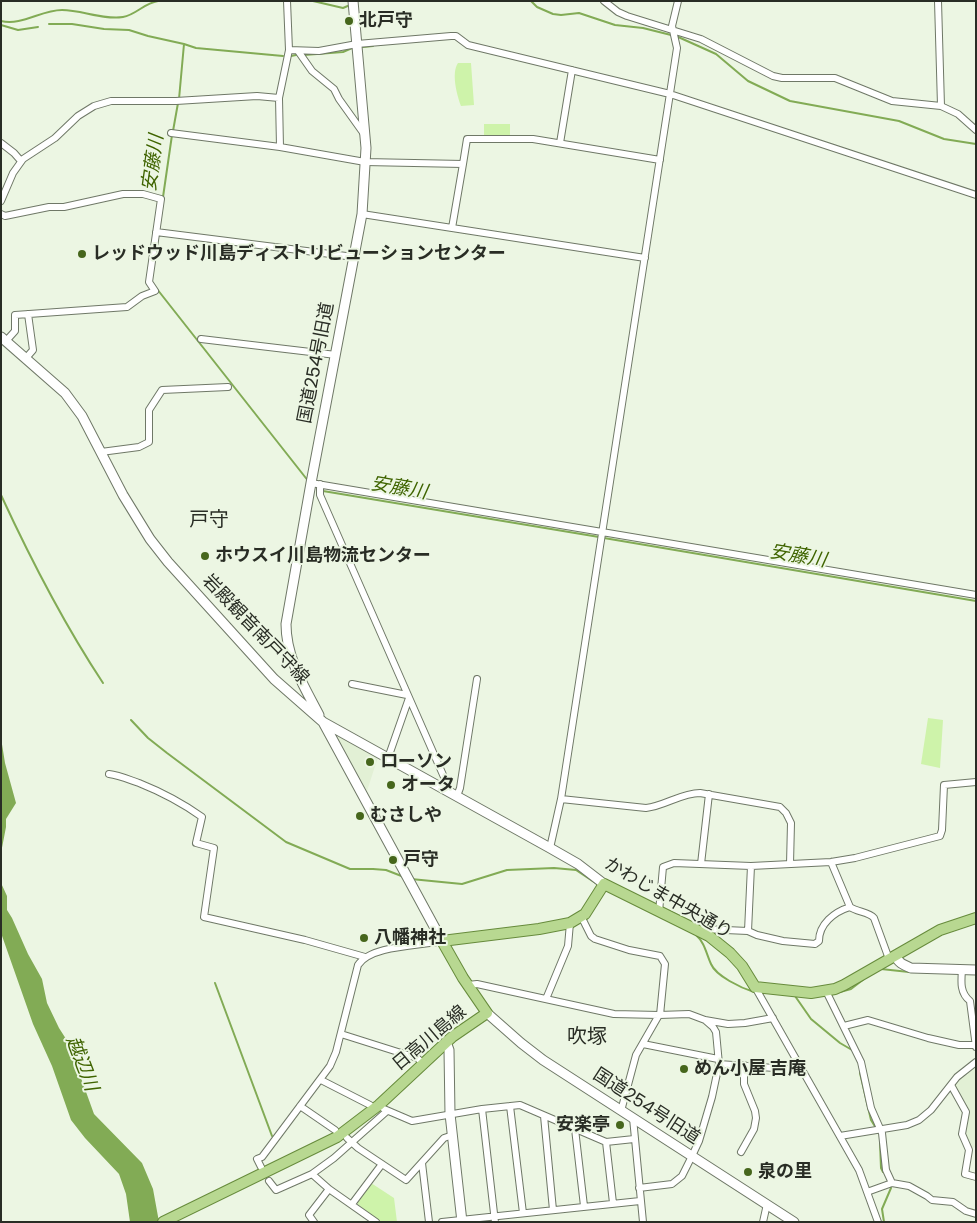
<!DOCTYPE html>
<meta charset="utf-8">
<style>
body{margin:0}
#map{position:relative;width:977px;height:1223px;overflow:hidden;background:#ecf6e3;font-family:Poppins,sans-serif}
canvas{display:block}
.frame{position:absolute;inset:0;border:2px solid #292d25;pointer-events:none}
</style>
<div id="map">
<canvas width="977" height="1223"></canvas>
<div class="frame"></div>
</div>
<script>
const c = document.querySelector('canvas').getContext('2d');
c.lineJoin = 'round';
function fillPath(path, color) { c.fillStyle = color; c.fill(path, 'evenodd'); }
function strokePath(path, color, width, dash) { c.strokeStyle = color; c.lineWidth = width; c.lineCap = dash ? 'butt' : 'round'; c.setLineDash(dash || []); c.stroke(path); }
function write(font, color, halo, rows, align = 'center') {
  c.font = font + ' Poppins,"Noto Sans JP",sans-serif'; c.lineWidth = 4; c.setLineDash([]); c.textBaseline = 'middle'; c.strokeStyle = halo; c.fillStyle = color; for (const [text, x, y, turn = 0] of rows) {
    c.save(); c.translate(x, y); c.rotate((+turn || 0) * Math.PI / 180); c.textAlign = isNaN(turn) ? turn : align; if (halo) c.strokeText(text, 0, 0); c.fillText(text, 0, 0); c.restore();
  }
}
fillPath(new Path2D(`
 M341,736L378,757L367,791L337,738Z
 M976,1066V1147L971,1148L965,1134L968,1113L954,1084L962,1076Z`), '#e2f0d5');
fillPath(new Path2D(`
 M458,63H471L474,105L461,106C457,95 451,73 458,63Z
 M484,124H510V136L484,135Z
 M928,718L943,720L940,768L921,764Z
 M371,1183L394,1198L397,1222H381L358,1205L357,1201Z`), '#cef3aa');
fillPath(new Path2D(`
 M1,738L5,763L16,803L6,819V827L1,853Z
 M1,883L7,896V910L12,918L28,954L42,979L47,1003L59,1028L68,1042L94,1114L142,1163L153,1189L159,1222H130L126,1194L119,1174L85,1138L71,1120L52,1066L33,1024L1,933Z`), '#82ab55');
strokePath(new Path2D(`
 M313,1L343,8L350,5
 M531,1L537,7L553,14L561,15L579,13L615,25L643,28L671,35
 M1,21C22,26 41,10 62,10C82,10 102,20 123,17C136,15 144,3 158,1
 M49,24H72L104,29L129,30L148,36L184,44L196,48L283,56
 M1,25L18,30L38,27
 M676,36L716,54L748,81L790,101L899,121L944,139L976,144
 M363,47L373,46
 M304,55L343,52L352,48
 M291,56L296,55
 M179,99L184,44
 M173,131L178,103
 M163,197L172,135
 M157,289L309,482
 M323,491L599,537
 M1,495C31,560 64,624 103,683
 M604,538L976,601
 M131,720L148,738L167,753L286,842L350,869H373L386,870L404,877
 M411,879L462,884L507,870L554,868L576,870L597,884
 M696,935C705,943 706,953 711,964C716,976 741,988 754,992
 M881,969L909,972
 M215,983L272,1136
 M840,992L851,989L864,979
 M795,996L811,1019L840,1043L852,1050
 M860,1073L871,1120L876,1128
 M880,1142L881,1168L883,1172
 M884,1222L882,1209L891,1188L890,1185`), '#82ab55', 2);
const street = new Path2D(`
 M604,1L618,12L627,16L701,39L773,76L782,78H835L892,101L941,106L958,114L976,130
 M938,1L941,106
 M289,50L319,51L357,44L451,36H456L468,45L670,94L976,195
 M298,51L312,71L334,89L339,99L364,134
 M171,133L280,147L365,162L463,164L467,139H533L660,160
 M1,143L14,153L21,161
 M560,143L572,70
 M280,147L279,98L289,50L287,1
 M1,201L13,173L23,159L55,138L78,116L94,106L111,101H176L257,96L279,98
 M1,214L5,216L49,207H64L123,194H143L161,199L149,282L155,291L142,296L127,307L15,315V331L6,341
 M362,214L645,258
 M452,228L463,164
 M156,232L354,257
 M201,339L336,355
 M26,358L33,350L28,314
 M101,452L139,447L149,442V410L162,390L228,387
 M311,483L976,595
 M320,484V495L451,793
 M352,684L407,695
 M388,758L409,698
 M109,774C119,775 130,780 139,783C164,793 181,802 202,817L196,843L214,848L204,917L305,940L365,957
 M457,796L460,788L477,679
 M561,799L646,808C665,806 681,793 700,793L780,807L786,813L791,823L790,864
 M550,848L561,799L677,48L672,26L678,1
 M831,862L850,907
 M701,864L709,794
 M659,912L663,867L674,863L751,866L831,862L855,858L940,836L942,830L944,785L976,782
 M581,916L591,936L595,939L629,950L660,956L665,964L660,1015
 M700,931L703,929L748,931L757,935L783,941L815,944L819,941C819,924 834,912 850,907C857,912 869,912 874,918L889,959
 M748,931L751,866
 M962,970C961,982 960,993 970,1001L976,1047
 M468,985L477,984L614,1014L659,1015L689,1014L705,1020L713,1027L716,1032L719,1064L712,1097L699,1141L692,1156L682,1176L672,1184L639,1188
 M755,987L859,1170L878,1222
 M826,991L861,1062L871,1108L882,1133L886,1170L892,1183L909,1186L927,1196L932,1200L953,1202L966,1211L976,1214
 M546,999L568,946L570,923
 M705,1020L728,1024L745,1023L773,1018
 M844,1026L868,1020L928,1038L959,1045H975
 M341,1034L417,1058L423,1063
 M643,1044L718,1059
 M719,1064L802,1070
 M321,1080L370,1105
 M951,1085L966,1112L962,1134L969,1150L965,1174L976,1177
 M379,1105L384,1109L412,1121L482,1109L520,1105L606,1142L634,1139
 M300,1106L335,1130
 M510,1106L523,1213
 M482,1109L495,1222
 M621,1111L636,1055L659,1015
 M544,1116L553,1210
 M633,1118L643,1222
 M575,1129L584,1206
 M840,1136L907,1125L919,1120L931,1110L957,1077L976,1062
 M347,1138L358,1148L406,1180L444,1138L453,1135
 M606,1142L613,1203
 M741,1152L754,1129L756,1118L755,1111L744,1084V1065
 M422,1163L429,1222
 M261,1167L257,1159L262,1157L330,1066L336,1052L358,965C371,945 420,946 442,941
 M312,1174L329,1189L376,1222
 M269,1181L276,1190L312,1174L334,1158L387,1111
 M867,1192L892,1183
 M352,1204L382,1164
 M314,1222L309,1215L329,1189
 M442,1222L640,1201
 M763,1222L767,1204`);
const secondary = new Path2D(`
 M1,337L65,393L82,416L123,495L150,539L168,562L274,679L323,722L442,941
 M319,715C304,686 286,658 286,624L311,483L362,214L366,148L353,1
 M323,722L550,848L578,864L604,884
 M896,956C898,963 904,965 911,968L976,970
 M487,1013L521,1043L543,1060L794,1222
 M446,1042L449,1050L450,1114L462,1222`);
const primary = new Path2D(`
 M163,1222L337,1137L379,1105L452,1037L487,1013L463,978L442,941L539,929L570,923L585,914L604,884L709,936L730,953L742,966L755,987L811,993L835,989L844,985L940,930L976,918`);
strokePath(street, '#6f7867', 8);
strokePath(secondary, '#6f7867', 11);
strokePath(primary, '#678b3c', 12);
strokePath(street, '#fff', 6);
strokePath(secondary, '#fff', 9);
strokePath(primary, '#b8d891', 10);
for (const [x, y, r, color] of [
 [349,21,5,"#46661c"],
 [82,254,5,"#46661c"],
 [205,556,5,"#46661c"],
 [370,762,5,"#46661c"],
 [391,785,5,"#46661c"],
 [360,816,5,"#46661c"],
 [393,860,5,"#46661c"],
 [364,938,5,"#46661c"],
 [684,1069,5,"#46661c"],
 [620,1125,5,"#46661c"],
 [748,1172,5,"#46661c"]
]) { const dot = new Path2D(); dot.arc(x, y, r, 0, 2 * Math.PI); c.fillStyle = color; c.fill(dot); strokePath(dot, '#ecf6e3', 2); }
write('bold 18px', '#292d25', '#ecf6e3', [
 ["北戸守",359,21],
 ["レッドウッド川島ディストリビューションセンター",92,254],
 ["ホウスイ川島物流センター",215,556],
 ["ローソン",380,762],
 ["オータ",401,785],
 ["むさしや",370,816],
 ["戸守",403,860],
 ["八幡神社",374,938],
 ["めん小屋 吉庵",694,1069],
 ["安楽亭",610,1125,"right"],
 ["泉の里",758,1172]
], 'left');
write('18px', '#292d25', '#ecf6e3', [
 ["国道254号旧道",317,363,-79],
 ["岩殿観音南戸守線",255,630,46],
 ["かわじま中央通り",668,899,30],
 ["日高川島線",430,1039,-40],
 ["国道254号旧道",646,1107,33]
]);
write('italic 19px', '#3f6400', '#ecf6e3', [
 ["安藤川",154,163,-82],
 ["安藤川",399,489,10],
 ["安藤川",798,557,10],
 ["越辺川",81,1064,69]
]);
write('20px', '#292d25', '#ecf6e3', [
 ["戸守",209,521],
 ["吹塚",587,1038]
]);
</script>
